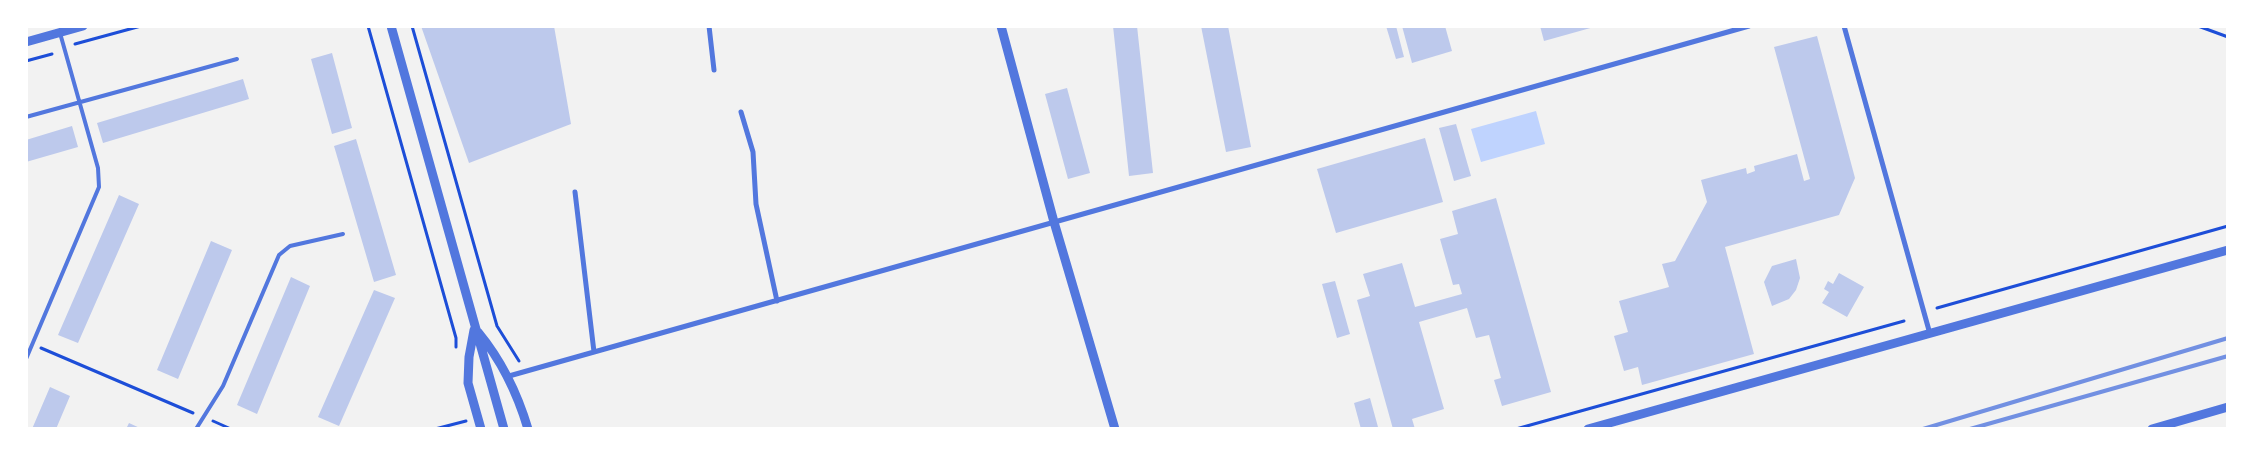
<!DOCTYPE html>
<style>
body{margin:0}
#map{position:relative;width:2254px;height:455px;overflow:hidden;background:#f2f2f2;font-family:Merriweather,serif}
canvas{display:block}
.frame{position:absolute;inset:0;border:28px solid #fff;pointer-events:none}
</style>
<div id="map">
<canvas width="2254" height="455"></canvas>
<div class="frame"></div>
</div>
<script>
const c = document.querySelector('canvas').getContext('2d');
c.lineJoin = 'round';
function fillPath(path, color) { c.fillStyle = color; c.fill(path, 'evenodd'); }
function strokePath(path, color, width, dash) { c.strokeStyle = color; c.lineWidth = width; c.lineCap = dash ? 'butt' : 'round'; c.setLineDash(dash || []); c.stroke(path); }
fillPath(new Path2D(`
 M1536,111L1545,144L1481,162L1471,129Z`), '#bfd3fe');
fillPath(new Path2D(`
 M421,26H554L571,124L469,163Z
 M1113,26H1137L1153,173L1129,176Z
 M1201,26H1228L1251,147L1226,152Z
 M1386,26H1396L1404,57L1396,59Z
 M1402,26H1445L1452,51L1412,63Z
 M1540,26H1594V27L1544,41Z
 M1817,36L1855,178L1839,215L1725,247L1754,354L1642,385L1638,367L1624,371L1614,336L1628,332L1619,301L1669,287L1662,264L1675,261L1707,202L1701,180L1746,168L1747,174L1755,171L1754,166L1797,154L1804,181L1810,179L1774,47Z
 M332,53L352,128L332,134L311,59Z
 M243,79L249,99L103,143L97,123Z
 M1067,88L1090,173L1068,179L1045,94Z
 M1456,124L1471,176L1454,181L1439,128Z
 M72,126L78,147L26,162V140Z
 M1425,138L1443,202L1336,233L1317,169Z
 M356,139L396,275L374,282L334,146Z
 M119,195L139,204L78,343L58,335Z
 M1496,198L1551,392L1502,406L1494,380L1501,378L1489,335L1476,338L1467,308L1419,322L1444,409L1412,419L1415,429H1393L1357,300L1370,296L1363,274L1402,263L1415,307L1462,294L1459,284L1453,285L1440,239L1458,234L1452,211Z
 M211,241L232,250L178,379L157,370Z
 M1796,259L1800,278L1796,290L1789,299L1772,306L1764,282L1772,266Z
 M1839,273L1864,287L1847,317L1822,303L1829,292L1824,289L1828,281L1833,284Z
 M291,277L310,286L257,414L237,405Z
 M1335,281L1350,334L1337,338L1322,284Z
 M374,290L395,298L339,426L318,417Z
 M50,387L70,396L56,429H32Z
 M1370,398L1378,427L1361,429L1354,403Z
 M129,423L142,429H126Z`), '#bdc9ec');
strokePath(new Path2D(`
 M368,26L456,338V347
 M412,26L497,326L519,361
 M2198,26L2228,37
 M75,44L141,26
 M26,61L52,54
 M1937,308L2228,226
 M41,348L193,413
 M213,421L231,429
 M435,429L466,421
 M1516,429L1904,321`), '#1d4ed8', 3);
strokePath(new Path2D(`
 M26,117L237,59
 M26,359L99,187L98,168L60,33
 M196,429L223,386L279,255L290,246L343,234`), '#5277de', 4);
strokePath(new Path2D(`
 M709,26L714,70
 M1844,26L1930,334
 M741,112L753,152L756,204L777,301
 M575,192L594,352
 M509,376L1749,26`), '#5277de', 5);
strokePath(new Path2D(`
 M391,26L504,429
 M1001,26L1054,222L1115,429
 M26,42L83,26
 M474,330L469,357L468,383L481,429
 M478,332C502,361 517,392 528,429
 M1588,429L2228,250
 M2152,429L2228,407`), '#5277de', 9);
strokePath(new Path2D(`
 M1923,429L2228,338
 M1970,429L2228,356`), '#7290e2', 4);
</script>
